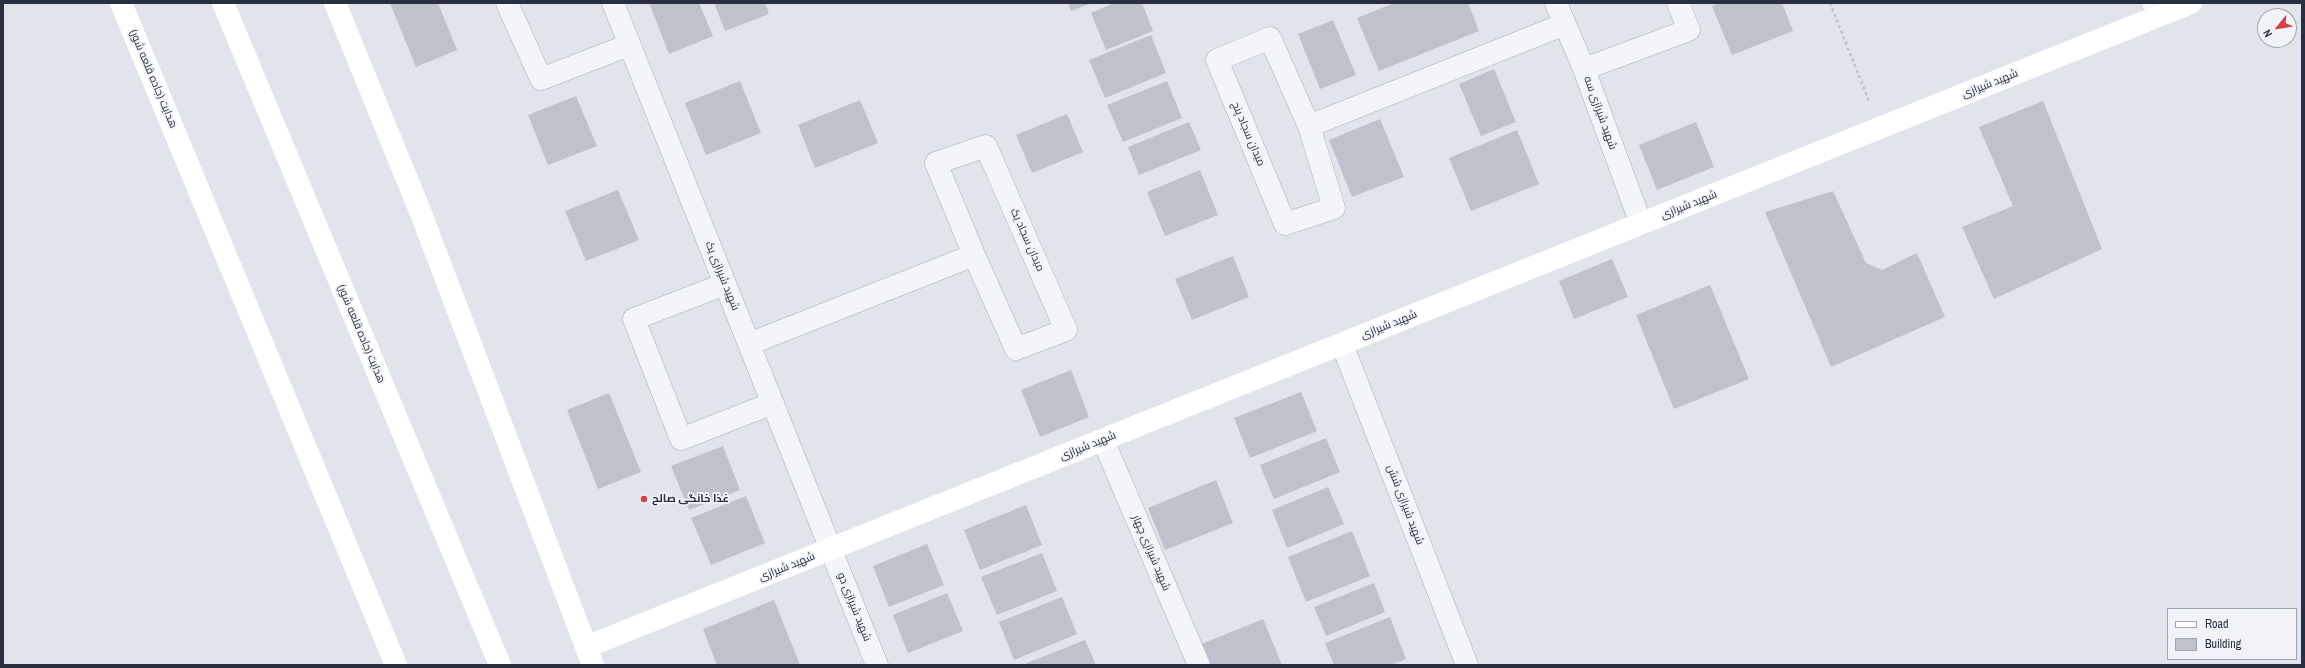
<!DOCTYPE html>
<meta charset="utf-8">
<style>
body{margin:0}
#map{position:relative;width:2305px;height:668px;overflow:hidden;background:#e1e4ea;font-family:"Archivo Narrow",sans-serif}
canvas{display:block}
.frame{position:absolute;inset:0;border:4px solid #292f43;pointer-events:none}
.legend{position:absolute;left:2167px;top:608px;width:130px;height:52px;box-sizing:border-box;background:#f1f3f8;border:1px solid #a1a5b0;margin:0;padding:5px 7px;list-style:none;font-size:12px;color:#292f43}
.legend li{display:flex;align-items:center;gap:8px;height:20px}
.legend b{width:20px;border:1px solid #a1a5b0}
.north{position:absolute;left:2257px;top:8px;width:40px;height:40px;box-sizing:border-box;background:#f1f3f8;border:1px solid #a1a5b0;border-radius:50%;rotate:240deg;font-size:11px;font-weight:700;line-height:16px;text-align:center;color:#292f43}
.north::after{content:'';display:block;margin:auto;width:14px;height:18px;background:#d44247;clip-path:polygon(50% 0,100% 100%,50% 72%,0 100%)}
</style>
<div id="map">
<canvas width="2305" height="668"></canvas>
<div class="frame"></div>
<ul class="legend">
<li><b style="height:5px;background:#fff"></b>Road</li>
<li><b style="height:11px;background:#bec2cd"></b>Building</li>
</ul>
<div class="north">N</div>
</div>
<script>
const c = document.querySelector('canvas').getContext('2d');
c.lineJoin = 'round';
function fillPath(path, color) { c.fillStyle = color; c.fill(path, 'evenodd'); }
function strokePath(path, color, width, dash) { c.strokeStyle = color; c.lineWidth = width; c.lineCap = dash ? 'butt' : 'round'; c.setLineDash(dash || []); c.stroke(path); }
function write(font, color, halo, rows, align = 'center') {
  c.font = font + ' "Archivo Narrow",Cairo,sans-serif'; c.lineWidth = 3.5; c.setLineDash([]); c.textBaseline = 'middle'; c.strokeStyle = halo; c.fillStyle = color; for (const [text, x, y, turn = 0] of rows) {
    c.save(); c.translate(x, y); c.rotate((+turn || 0) * Math.PI / 180); c.textAlign = isNaN(turn) ? turn : align; if (halo) c.strokeText(text, 0, 0); c.fillText(text, 0, 0); c.restore();
  }
}
fillPath(new Path2D(`
 M390,3H438L457,50L416,67Z
 M649,3H699L713,36L669,54Z
 M714,3H765L769,14L725,31Z
 M1068,3H1092L1071,11Z
 M1114,3H1142L1153,31L1106,50L1091,13Z
 M1394,3H1468L1479,31L1379,71L1357,18Z
 M1720,3H1782L1793,31L1732,55L1712,6Z
 M1333,20L1356,75L1320,89L1298,34Z
 M1151,35L1166,73L1105,98L1089,60Z
 M1494,69L1516,122L1481,136L1459,84Z
 M740,81L761,133L706,155L685,103Z
 M1167,81L1182,118L1123,142L1107,105Z
 M576,96L597,146L548,165L528,115Z
 M860,100L878,143L815,168L798,125Z
 M2043,101L2102,249L1994,299L1962,227L2013,206L1979,127Z
 M1067,114L1083,152L1032,173L1016,135Z
 M1380,119L1404,177L1352,197L1329,140Z
 M1189,122L1201,150L1139,175L1128,147Z
 M1696,122L1714,167L1657,190L1639,145Z
 M1517,130L1539,184L1471,211L1449,158Z
 M1200,170L1218,215L1165,236L1147,192Z
 M618,190L639,240L586,261L565,211Z
 M1833,191L1866,263L1882,270L1917,253L1945,317L1831,367L1765,212Z
 M1233,256L1249,297L1192,320L1175,279Z
 M1612,259L1628,297L1574,319L1559,281Z
 M1710,285L1749,379L1674,409L1636,315Z
 M1071,370L1089,417L1040,437L1021,390Z
 M1301,392L1317,431L1250,458L1234,418Z
 M609,393L641,472L598,489L567,410Z
 M1326,438L1340,472L1274,499L1260,465Z
 M723,446L740,490L689,510L671,466Z
 M1216,480L1233,523L1165,550L1148,508Z
 M1328,487L1344,524L1287,548L1272,510Z
 M746,496L765,543L711,565L691,518Z
 M1026,505L1042,545L980,570L964,530Z
 M1352,531L1370,576L1306,602L1288,557Z
 M927,544L944,585L889,607L873,566Z
 M1042,553L1057,591L997,615L981,577Z
 M1374,583L1385,612L1326,636L1314,607Z
 M947,593L963,631L908,653L893,615Z
 M1062,597L1077,634L1014,660L999,622Z
 M774,600L800,665H717L703,629Z
 M1390,617L1406,659L1390,665H1334L1325,643Z
 M1263,619L1282,665H1207L1199,645Z
 M1085,640L1096,665H1022Z`), '#bec2cd');
const street = new Path2D(`
 M507,3L541,79L629,45
 M613,3L877,665
 M1556,3L1584,69L1641,224
 M2152,3L2158,16
 M1270,38L1309,126L1334,208L1285,224L1217,60Z
 M1584,69L1689,30L1678,3
 M1309,126L1565,24
 M986,146L1066,330L1016,349L974,255L936,163Z
 M725,284L634,319L681,439L773,403
 M749,344L974,255
 M1342,344L1467,665
 M1103,440L1199,665`);
strokePath(street, '#aaaeb8', 23);
strokePath(new Path2D(`
 M1830,3L1869,101`), '#bfc2c9', 2.5, [3, 3]);
strokePath(street, '#f4f5f8', 22);
strokePath(new Path2D(`
 M121,3L396,665
 M223,3L500,665
 M335,3L420,211L593,665
 M586,647L2191,3`), '#fff', 22);
for (const [x, y, r, color] of [
 [644,499,4,"#d44247"]
]) { const dot = new Path2D(); dot.arc(x, y, r, 0, 2 * Math.PI); c.fillStyle = color; c.fill(dot); strokePath(dot, '#f1f3f8', 1.5); }
write('11px', '#292f43', '#f1f3f8', [
 ["هدایت (جاده قلعه شور)",153,79,67],
 ["شهید شیرازی",1990,84,-22],
 ["شهید شیرازی سه",1600,113,70],
 ["میدان سجاد پنج",1248,134,67],
 ["شهید شیرازی",1689,205,-22],
 ["میدان سجاد یک",1027,240,66],
 ["شهید شیرازی یک",722,276,68],
 ["شهید شیرازی",1389,325,-22],
 ["هدایت (جاده قلعه شور)",361,334,67],
 ["شهید شیرازی",1088,446,-22],
 ["شهید شیرازی شش",1405,505,69],
 ["شهید شیرازی چهار",1151,553,67],
 ["شهید شیرازی",787,567,-22],
 ["شهید شیرازی دو",854,607,68]
]);
write('bold 11px', '#292f43', '#f1f3f8', [
 ["غذا خانگی صالح",652,499]
], 'left');
</script>
